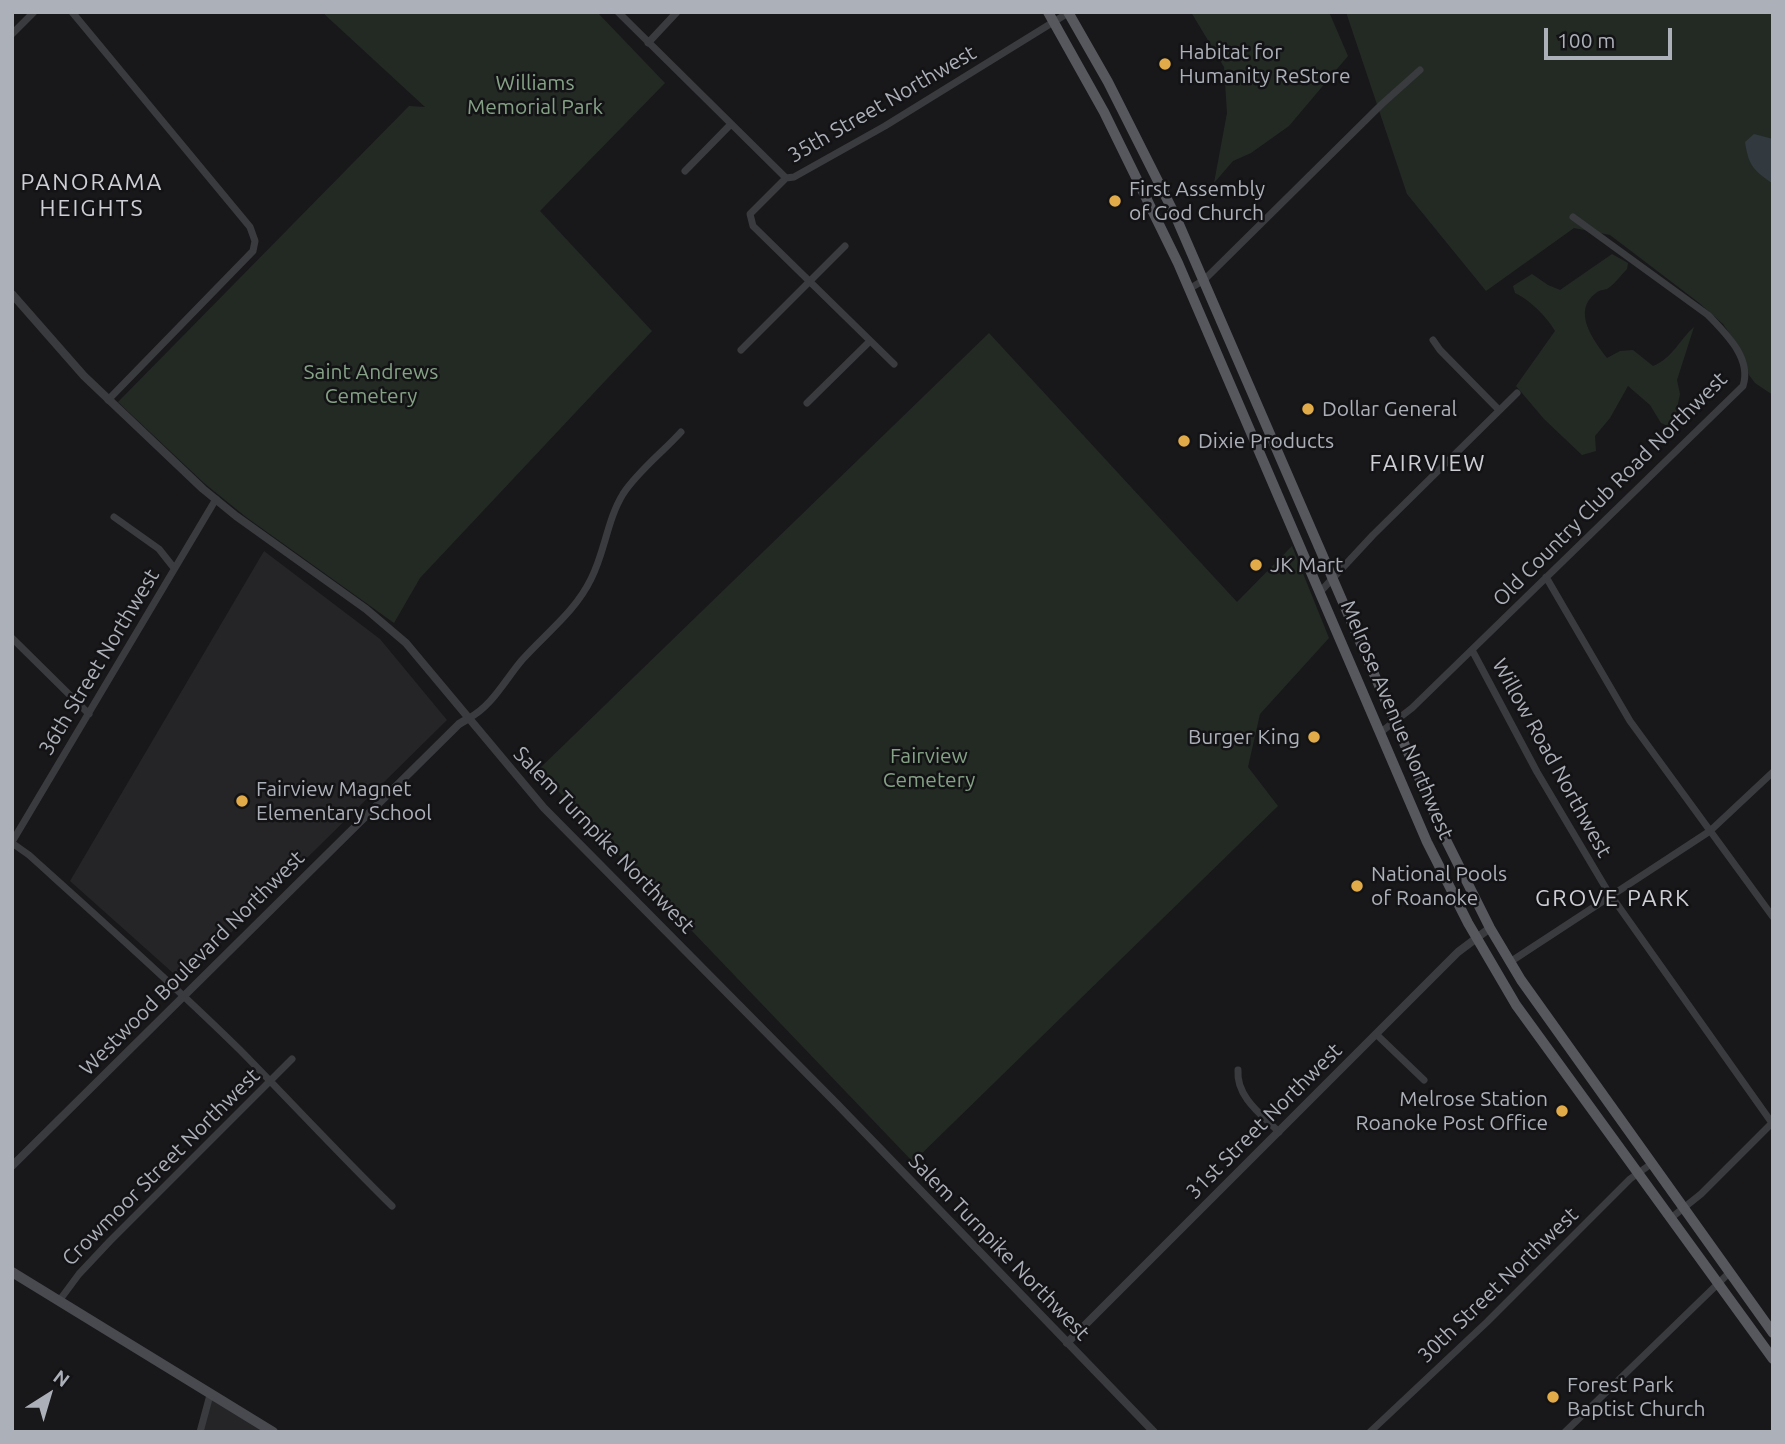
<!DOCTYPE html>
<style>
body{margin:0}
#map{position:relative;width:1785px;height:1444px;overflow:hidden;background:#18181a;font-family:Ubuntu,sans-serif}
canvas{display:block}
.frame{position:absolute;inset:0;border:14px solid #acb0b9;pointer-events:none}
.north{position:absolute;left:14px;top:1360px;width:70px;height:70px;-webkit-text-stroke:5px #131315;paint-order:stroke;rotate:37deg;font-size:19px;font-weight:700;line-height:28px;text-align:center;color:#acb0b9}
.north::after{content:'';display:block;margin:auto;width:24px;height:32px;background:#acb0b9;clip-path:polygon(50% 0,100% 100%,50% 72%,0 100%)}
.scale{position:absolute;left:1544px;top:28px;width:128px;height:32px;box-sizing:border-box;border:4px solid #acb0b9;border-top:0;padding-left:9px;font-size:21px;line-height:24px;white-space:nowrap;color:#acb0b9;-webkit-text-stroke:5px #131315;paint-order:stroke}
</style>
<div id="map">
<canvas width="1785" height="1444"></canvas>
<div class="frame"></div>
<div class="north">N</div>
<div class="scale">100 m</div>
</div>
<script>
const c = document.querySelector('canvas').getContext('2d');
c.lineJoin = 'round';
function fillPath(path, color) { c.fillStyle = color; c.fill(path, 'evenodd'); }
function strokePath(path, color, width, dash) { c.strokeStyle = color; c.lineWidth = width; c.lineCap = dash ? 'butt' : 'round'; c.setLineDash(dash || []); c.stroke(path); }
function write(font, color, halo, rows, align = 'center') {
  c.font = font + ' Ubuntu,sans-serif'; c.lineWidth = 5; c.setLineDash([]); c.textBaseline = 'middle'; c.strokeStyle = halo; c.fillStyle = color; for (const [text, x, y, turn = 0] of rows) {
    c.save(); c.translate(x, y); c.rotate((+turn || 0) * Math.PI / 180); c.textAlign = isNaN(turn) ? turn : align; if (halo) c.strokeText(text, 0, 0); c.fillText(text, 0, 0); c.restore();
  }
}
fillPath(new Path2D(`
 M264,551L380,639L447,720L182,981L70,881Z
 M210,1395L273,1432H203Z`), '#252527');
fillPath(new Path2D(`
 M322,12H597L665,83L540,211L652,331L420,578L394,623L246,517L204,483L118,402L409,106L425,107Z
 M1191,12H1329L1348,56L1289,126L1251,153L1233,161L1214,183L1227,113L1224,67Z
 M1346,12H1773V395L1755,383L1749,375L1746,362L1738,346L1723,324L1698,302L1610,235L1574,228L1486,291L1407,194Z
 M1612,254L1628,263L1627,269C1621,275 1614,285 1607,289C1603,290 1599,290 1596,293C1571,311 1594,341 1607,358L1620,351L1633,350L1653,366C1673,358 1679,340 1694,327L1677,380L1680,394L1673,428L1661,423L1650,405L1628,386L1610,418L1595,436L1596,451L1582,455L1544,419L1516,386L1555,331C1546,316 1530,300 1515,293L1513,286L1532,274L1548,285L1560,290Z
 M989,333L1237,602L1292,546L1329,638L1260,714L1248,767L1278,806L913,1162L538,770Z`), '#232a24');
fillPath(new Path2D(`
 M1754,134L1773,139V184C1753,169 1749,167 1745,142Z`), '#32393f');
strokePath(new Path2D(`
 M72,12L250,227L255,241L253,251L108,400
 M618,12L786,178
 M12,34L34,12
 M648,43L677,12
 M685,171L731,124
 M1189,289L1204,280L1382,104L1420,70
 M1433,340L1440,350L1499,410
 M741,350L845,246
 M894,364L753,226L750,214L786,178L794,177L885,126L1068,13
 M807,403L870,341
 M114,517L159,549L174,568
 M1546,577L1630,721L1773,917
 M1320,592L1373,535L1517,393
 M12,638L89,714
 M1472,650L1537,772L1607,890L1772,1123
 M469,718C492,706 505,680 522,660C546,633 575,612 591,579C605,552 607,520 623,494C638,471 663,452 681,432
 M1381,732L1412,708L1743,386C1752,358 1726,334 1708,315L1573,217
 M12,842L216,499
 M12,843L29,855C100,919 172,983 240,1050C291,1102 340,1155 392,1206
 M1510,962L1710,831L1773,772
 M1376,1034L1424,1080
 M1238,1070C1236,1097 1262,1115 1279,1132
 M1671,1218L1701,1194L1773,1122
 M59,1301L79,1274L110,1241L292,1059
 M200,1432L210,1395
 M1370,1432L1487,1322L1630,1179L1651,1164
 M1565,1432L1729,1273`), '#3a3b3f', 7);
strokePath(new Path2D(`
 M12,294L84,376L203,489L236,516L366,609L406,643L544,808L837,1104L1154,1432
 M12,1166L459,724L469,718
 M1067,1343L1458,952L1490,928`), '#3a3b3f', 8);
strokePath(new Path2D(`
 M12,1272L273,1432`), '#484a4f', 10);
strokePath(new Path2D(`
 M1048,12L1104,112L1178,263L1427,842L1468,923L1516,1005L1773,1359
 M1068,12L1108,82L1175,215L1446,840L1490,928L1521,980L1773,1333`), '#56585e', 10);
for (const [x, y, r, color] of [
 [1165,64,7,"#e1ab4a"],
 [1115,201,7,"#e1ab4a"],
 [1308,409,7,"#e1ab4a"],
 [1184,441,7,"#e1ab4a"],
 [1256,565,7,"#e1ab4a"],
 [1314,737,7,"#e1ab4a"],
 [242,801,7,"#e1ab4a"],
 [1357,886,7,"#e1ab4a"],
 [1562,1111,7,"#e1ab4a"],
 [1553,1397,7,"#e1ab4a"]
]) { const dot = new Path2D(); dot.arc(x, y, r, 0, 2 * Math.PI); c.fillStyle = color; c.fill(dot); strokePath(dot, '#131315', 2.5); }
write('21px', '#acb0b9', '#131315', [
 ["Habitat for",1179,52],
 ["Humanity ReStore",1179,76],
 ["First Assembly",1129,189],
 ["of God Church",1129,213],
 ["Dollar General",1322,409],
 ["Dixie Products",1198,441],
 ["JK Mart",1270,565],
 ["Burger King",1300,737,"right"],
 ["Fairview Magnet",256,789],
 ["Elementary School",256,813],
 ["National Pools",1371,874],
 ["of Roanoke",1371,898],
 ["Melrose Station",1548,1099,"right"],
 ["Roanoke Post Office",1548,1123,"right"],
 ["Forest Park",1567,1385],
 ["Baptist Church",1567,1409]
], 'left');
write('21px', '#85a286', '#131315', [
 ["Williams",535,83],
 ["Memorial Park",535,107],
 ["Saint Andrews",371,372],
 ["Cemetery",371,396],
 ["Fairview",929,756],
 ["Cemetery",929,780]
]);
write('21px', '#acb0b9', '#131315', [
 ["35th Street Northwest",882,104,-30],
 ["Old Country Club Road Northwest",1610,489,-45],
 ["36th Street Northwest",99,662,-59],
 ["Melrose Avenue Northwest",1397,720,67],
 ["Willow Road Northwest",1552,758,61],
 ["Salem Turnpike Northwest",604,840,46],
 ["Westwood Boulevard Northwest",192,963,-45],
 ["31st Street Northwest",1264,1121,-45],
 ["Crowmoor Street Northwest",161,1167,-45],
 ["Salem Turnpike Northwest",999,1247,46],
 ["30th Street Northwest",1498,1285,-44]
]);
c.letterSpacing = '2px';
write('23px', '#cdcfd5', '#131315', [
 ["PANORAMA",92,182],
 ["HEIGHTS",92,208],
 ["FAIRVIEW",1428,463],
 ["GROVE PARK",1613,898]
]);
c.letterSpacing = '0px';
</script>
